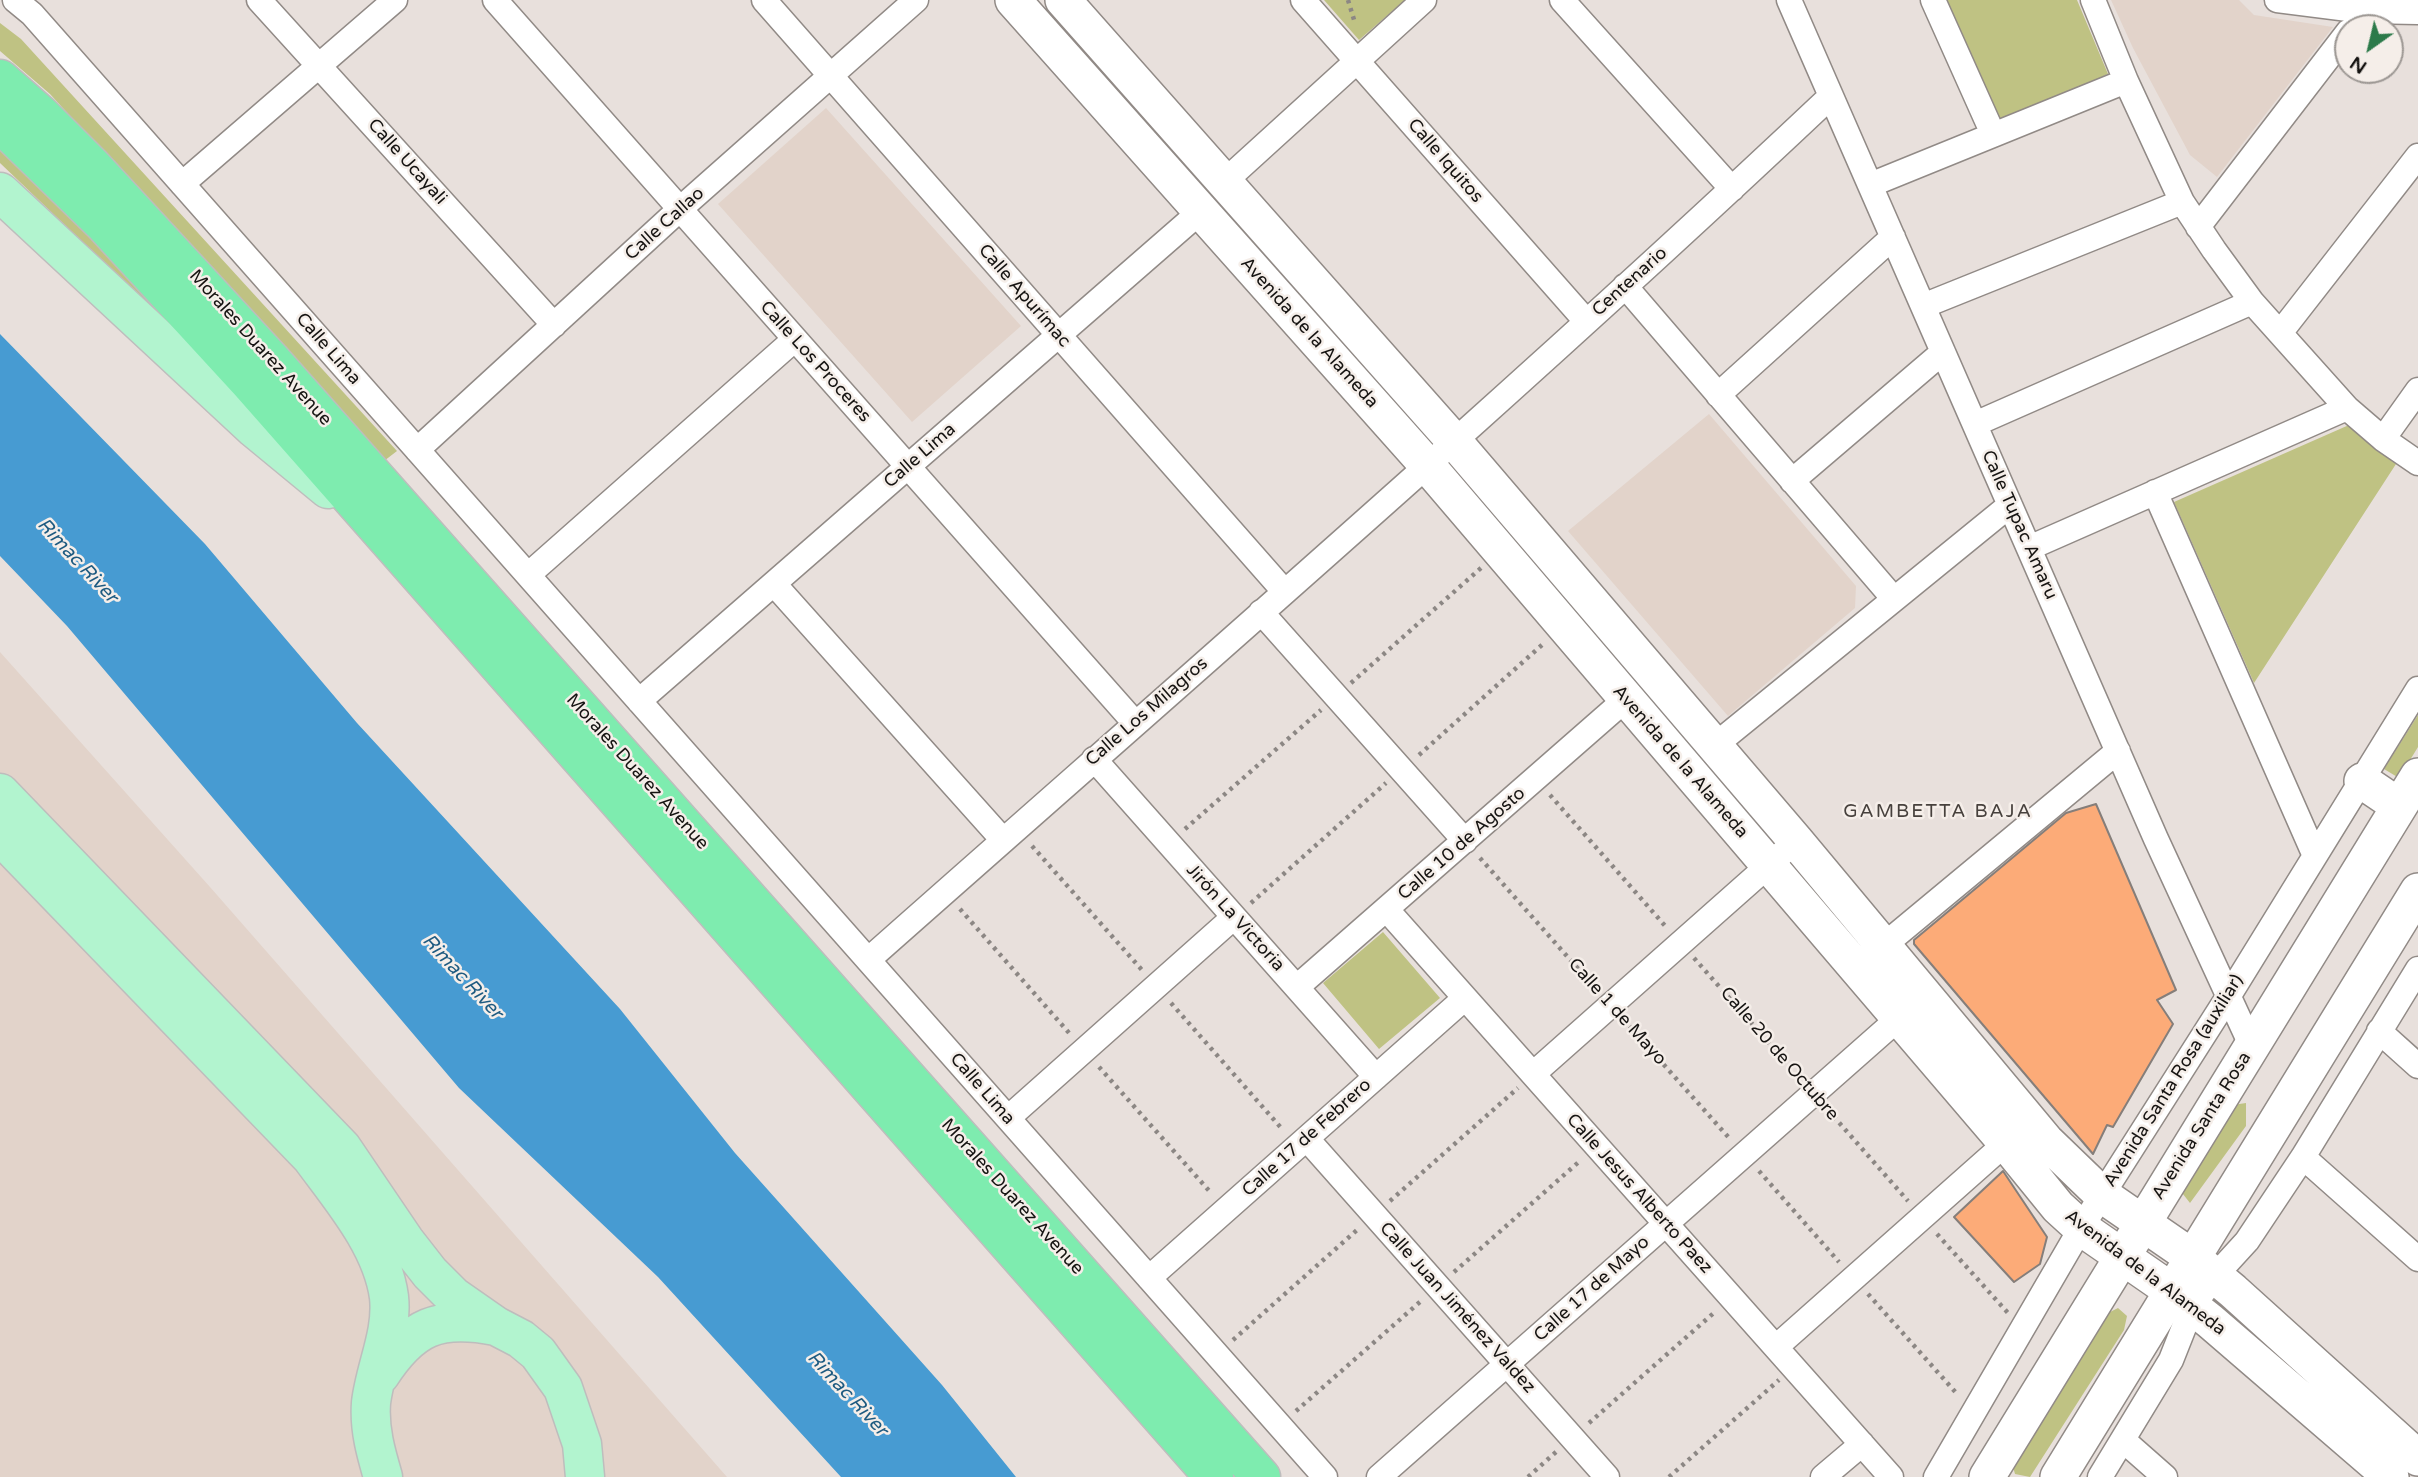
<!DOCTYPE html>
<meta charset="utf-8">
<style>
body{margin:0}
#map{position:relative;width:2418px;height:1477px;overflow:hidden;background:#e8e0dc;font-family:"Varela Round",sans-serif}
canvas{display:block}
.north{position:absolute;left:2334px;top:14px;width:70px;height:70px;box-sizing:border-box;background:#f5eee9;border:2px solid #9c9793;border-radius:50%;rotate:214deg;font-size:19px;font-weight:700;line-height:28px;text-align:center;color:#161412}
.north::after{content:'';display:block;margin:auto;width:24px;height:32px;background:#2c7a4a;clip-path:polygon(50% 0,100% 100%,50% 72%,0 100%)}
</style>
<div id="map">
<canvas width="2418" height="1477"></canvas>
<div class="north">N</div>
</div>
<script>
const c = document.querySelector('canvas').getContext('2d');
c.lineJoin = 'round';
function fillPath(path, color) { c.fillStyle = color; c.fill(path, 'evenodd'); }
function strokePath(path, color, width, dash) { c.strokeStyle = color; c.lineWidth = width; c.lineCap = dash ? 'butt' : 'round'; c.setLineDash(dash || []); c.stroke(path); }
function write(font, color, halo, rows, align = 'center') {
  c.font = font + ' "Varela Round",sans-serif'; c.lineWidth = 5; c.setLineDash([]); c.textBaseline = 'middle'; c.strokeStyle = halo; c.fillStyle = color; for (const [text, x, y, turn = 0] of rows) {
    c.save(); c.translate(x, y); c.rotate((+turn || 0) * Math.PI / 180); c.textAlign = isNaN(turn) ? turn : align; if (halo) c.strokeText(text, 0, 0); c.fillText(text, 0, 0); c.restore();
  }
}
fillPath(new Path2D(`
 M2111,0H2239L2254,15L2333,27L2217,177L2190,155L2133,48Z
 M826,108L1021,326L912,422L718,204Z
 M1709,414L1856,586L1855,608L1728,716L1568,531Z
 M0,652L210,887L727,1477H0Z`), '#e2d3ca');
fillPath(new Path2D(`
 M1324,0H1405L1359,40Z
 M1945,0H2077L2108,74L2001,124Z
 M0,23L21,39L397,451L384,461L50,94L0,51Z
 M0,135L250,402L0,163Z
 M2349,425L2396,464L2254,683L2174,502Z
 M2418,715V747L2399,778L2384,769Z
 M1383,932L1440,998L1379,1049L1323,983Z
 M2246,1103V1126L2190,1203L2179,1189L2226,1106Z
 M2118,1308L2127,1316L2124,1330L2030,1477L2015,1474L2010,1456L2104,1315Z`), '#bfc283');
fillPath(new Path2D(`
 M0,334L205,544L357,723L620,1009L735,1153L942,1385L1016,1477H841L658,1277L459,1088L67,626L0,556Z`), '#479bd2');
const building = new Path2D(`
 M2096,804L2176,990L2157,1000L2173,1024L2113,1127L2107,1125L2093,1154L1914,944V940L2066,813Z
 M2003,1171L2047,1237L2040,1264L2014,1282L1954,1217Z`);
fillPath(building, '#fcab78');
strokePath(building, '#857e7a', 2);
const street = new Path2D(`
 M15,0L32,14L1325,1477
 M259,0L554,325
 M495,0L1135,723
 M764,0L1284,591
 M1303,0L1586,321
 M1562,0L1732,189
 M1789,0L2156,839L2252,1047
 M1933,0L1993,134
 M2093,0L2126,81L2182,202L2214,250L2252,302L2347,408L2383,439L2418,463
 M2277,0L2364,11L2418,12
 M1224,182L1424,0
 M182,184L395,0
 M1870,185L2126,81
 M2198,227L2348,32
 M1625,286L1894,599
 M1923,306L2182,202
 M2280,333L2418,156
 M1718,395L1893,237
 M1975,424L2252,302
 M2383,439L2418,390
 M417,450L680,209L916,0
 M1792,481L1943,352
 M2155,492L2315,856
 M2029,548L2347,408
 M528,575L795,339
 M774,584L1003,840
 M1261,612L1465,841
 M639,701L1201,211
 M1714,746L2010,505
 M1094,759L1376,1077
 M1387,910L1891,1477
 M1883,946L2118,751
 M868,960C1191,674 1517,392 1831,96
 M1297,987L1626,699
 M2379,1031L2418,1066
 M1533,1074L1796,841
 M1008,1118L1234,917
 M1307,1139L1607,1477
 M2303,1157L2418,1259
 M1149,1278L1465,998
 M1776,1347L2006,1143
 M2123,1440L2165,1477
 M1379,1477L1899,1018
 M1823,1477L1862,1444
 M1936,1477L2081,1228L2228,997L2418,689
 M2100,1477L2171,1360L2192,1307L2215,1276L2247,1241L2303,1157L2418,969`);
const secondary = new Path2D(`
 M1013,0L1427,465L2006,1143L2058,1207L2081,1228L2172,1291L2210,1321L2391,1477
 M1063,0L1454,441L1796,841L2046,1141L2102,1195L2192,1257L2233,1291L2418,1458
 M2362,781L2399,806
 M1987,1477L2418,776
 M2058,1477L2418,891`);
const primary = new Path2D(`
 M0,192L254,428L328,489
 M0,793L342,1148L405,1241L430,1273L453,1296L496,1326L521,1339L538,1353L563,1388L582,1444L585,1477
 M0,835L311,1157C341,1198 382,1245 389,1297C393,1333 375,1368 371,1403C369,1429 376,1453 383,1477
 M380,1375C412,1326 438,1315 496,1326`);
const highway = new Path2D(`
 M0,79L41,115L91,165L272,361L1261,1477
 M0,123L102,222L249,382L1214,1477`);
strokePath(street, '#918a86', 27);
strokePath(secondary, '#918a86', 38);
strokePath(primary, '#bebdbd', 41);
strokePath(highway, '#bebdbd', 41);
strokePath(new Path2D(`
 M1348,0L1355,23
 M1351,683L1481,568
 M1419,755L1543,644
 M1550,795L1667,928
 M1185,829L1321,710
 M1032,846L1142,970
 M1480,858L1597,990
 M1251,903L1386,783
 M960,909L1070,1034
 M1694,958L1799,1077
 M1171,1003L1283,1130
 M1624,1020L1730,1139
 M1099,1067L1212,1194
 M1828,1110L1908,1201
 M1759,1171L1839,1262
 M1390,1201L1518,1088
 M1937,1234L2008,1313
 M1454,1272L1581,1160
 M1868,1294L1958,1395
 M1233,1340L1357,1230
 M1296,1411L1421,1301
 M1589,1423L1716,1311
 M1528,1477L1556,1452
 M1669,1477L1779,1380`), '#8c8784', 4.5, [3.5, 5]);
strokePath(street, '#fff', 24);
strokePath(secondary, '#fff', 35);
strokePath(primary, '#b2f4cf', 38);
strokePath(highway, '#7eecaf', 38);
write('18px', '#161412', '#f5eee9', [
 ["Calle Iquitos",1445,161,49],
 ["Calle Ucayali",407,162,48],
 ["Calle Callao",665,224,-42],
 ["Centenario",1630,282,-42],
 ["Calle Apurímac",1024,296,49],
 ["Avenida de la Alameda",1309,333,48],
 ["Morales Duarez Avenue",260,348,48],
 ["Calle Lima",328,349,49],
 ["Calle Los Proceres",815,362,48],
 ["Calle Lima",920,456,-41],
 ["Calle Tupac Amaru",2019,525,66],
 ["Calle Los Milagros",1147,712,-41],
 ["Avenida de la Alameda",1680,762,49],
 ["Morales Duarez Avenue",637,772,48],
 ["Calle 10 de Agosto",1462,844,-41],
 ["Jirón La Victoria",1235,918,48],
 ["Calle 1 de Mayo",1617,1012,48],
 ["Calle 20 de Octubre",1779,1054,49],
 ["Avenida Santa Rosa (auxiliar)",2174,1081,-58],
 ["Calle Lima",982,1089,49],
 ["Avenida Santa Rosa",2202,1126,-58],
 ["Calle 17 de Febrero",1307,1138,-42],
 ["Calle Jesus Alberto Paez",1639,1194,48],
 ["Morales Duarez Avenue",1012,1197,48],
 ["Avenida de la Alameda",2145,1273,37],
 ["Calle 17 de Mayo",1592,1289,-42],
 ["Calle Juan Jiménez Valdez",1457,1308,48]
]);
write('italic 19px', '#1e5b81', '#f5eee9', [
 ["Rimac River",77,561,47],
 ["Rimac River",462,977,47],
 ["Rimac River",847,1394,47]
]);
c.letterSpacing = '2px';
write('19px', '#47413d', '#f5eee9', [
 ["GAMBETTA BAJA",1938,812]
]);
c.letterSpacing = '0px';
</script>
